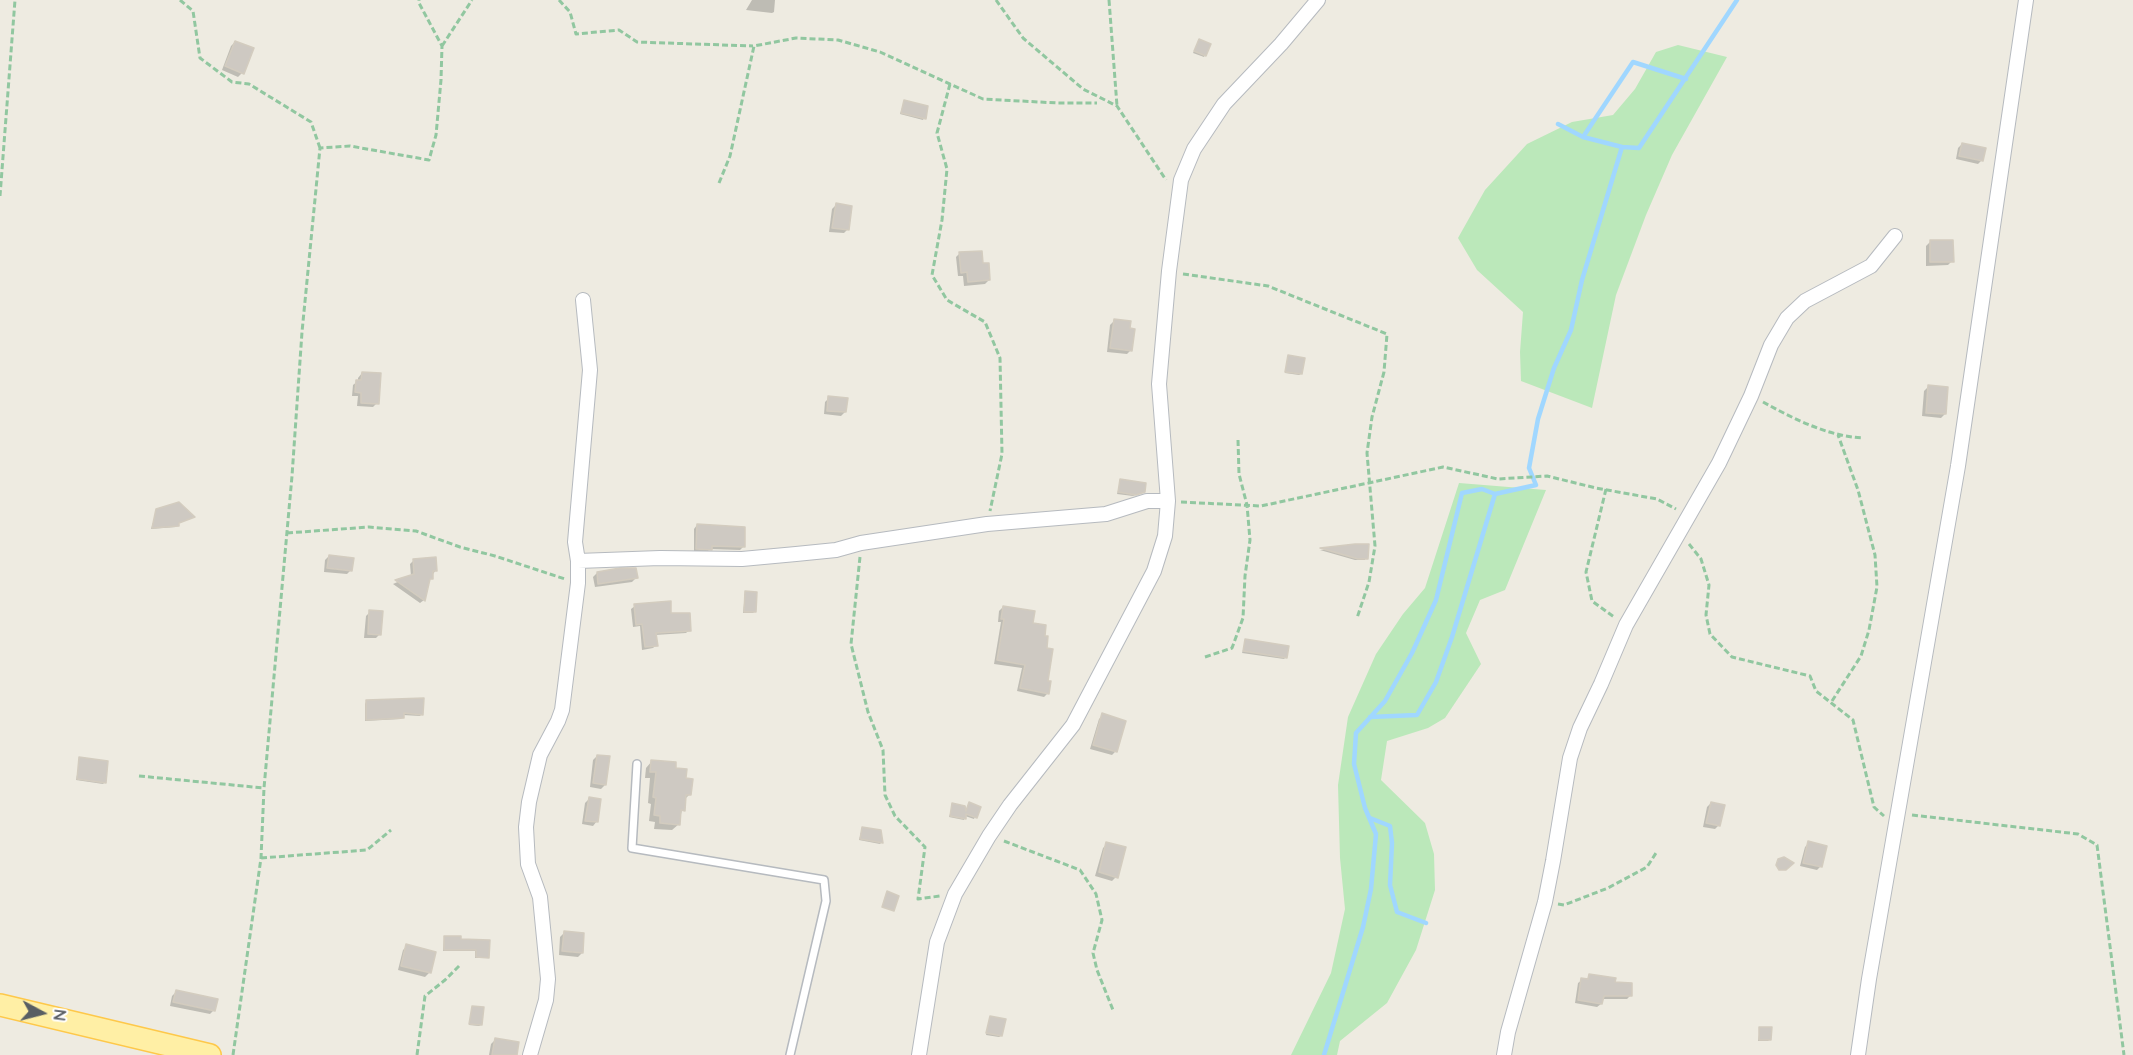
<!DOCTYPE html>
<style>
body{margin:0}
#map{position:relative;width:2133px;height:1055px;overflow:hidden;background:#eeebe1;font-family:Quicksand,sans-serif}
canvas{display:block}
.north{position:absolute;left:12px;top:983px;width:60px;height:60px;-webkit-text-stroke:4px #fff;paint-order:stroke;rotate:97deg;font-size:16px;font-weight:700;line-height:24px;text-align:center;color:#595e63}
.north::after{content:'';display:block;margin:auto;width:21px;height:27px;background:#595e63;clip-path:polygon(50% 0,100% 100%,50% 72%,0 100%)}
</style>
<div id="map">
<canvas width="2133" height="1055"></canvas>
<div class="north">N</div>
</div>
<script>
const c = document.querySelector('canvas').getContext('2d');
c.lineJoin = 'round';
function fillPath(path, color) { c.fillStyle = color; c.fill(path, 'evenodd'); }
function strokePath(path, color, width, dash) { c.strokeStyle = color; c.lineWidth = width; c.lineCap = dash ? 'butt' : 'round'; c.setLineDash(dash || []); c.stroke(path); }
fillPath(new Path2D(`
 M1678,45L1727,57L1672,155L1646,215L1616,295L1592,408L1521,381L1520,352L1523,312L1477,270L1458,238L1485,190L1527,144L1572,122L1613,115L1635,89L1656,52Z
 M1459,483L1546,490L1505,590L1480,600L1466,633L1481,664L1445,718L1428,728L1387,741L1381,780L1425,823L1434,854L1435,890L1416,950L1387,1003L1340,1041L1337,1055H1291L1331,973L1345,909L1340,858L1338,785L1348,717L1376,654L1403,614L1425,588Z`), '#bbe8ba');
fillPath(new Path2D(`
 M752,0H775L774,12L772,13L746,10Z
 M235,42L242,73L238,77L222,70L231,46Z
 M1198,42L1205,55L1204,57L1193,53Z
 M904,102L924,118L923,120L900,114Z
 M1962,144L1982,160L1978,164L1956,159L1958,148Z
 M836,205L848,229L844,233L829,232L832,209Z
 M1930,242L1952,261L1948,265L1926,266V246Z
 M960,253L982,265L989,280L985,284L964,286L963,276H958L956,257Z
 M1114,321L1128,330L1131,350L1127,354L1107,352L1110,325Z
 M1288,357L1301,374L1299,375L1285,373Z
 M362,373L377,403L373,407L357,406L358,396H352L353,385L358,381V378Z
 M1928,387L1945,414L1941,418L1922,416L1924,391Z
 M829,398L845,412L841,416L824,414L825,402Z
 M1121,480L1143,492L1133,496L1117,494Z
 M157,510L193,517L177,524L176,527L151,529Z
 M697,525L743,547L740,550L710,549L707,552H694V529Z
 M1367,546L1365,560H1355L1320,550Z
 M329,556L351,570L347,574L324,572L325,560Z
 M413,561L436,570L428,581L424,600L420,603L393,584L411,576L410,564Z
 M597,573L636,578L632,582L595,587L593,577Z
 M745,593L755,611L753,613H743Z
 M635,606L669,615L689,630L686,633L655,635L656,645L653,648L642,650L640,626L633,627L631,609Z
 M1003,607L1032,625L1047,682V694L1044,697L1017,691L1022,668L994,664L1001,622H998L999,611Z
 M370,612L380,634L376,638H364L366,616Z
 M1246,641L1286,657L1284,659L1242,653Z
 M366,702L421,715L420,716L403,715L401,719L365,721V704Z
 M1103,715L1116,751L1112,755L1090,749L1099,719Z
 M597,756L605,785L601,789L590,787L593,760Z
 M80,759L105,782L103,784L76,780Z
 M652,761L674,769L684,779L690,794L684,800L679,824L672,830L654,829L655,822L649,821L651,804L648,803L650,778H645L646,768Z
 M589,799L597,821L593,826L582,824L585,803Z
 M1711,803L1719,825L1715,829L1703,827L1707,807Z
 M969,804L979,807L974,819L965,816L964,820L949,817L953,805L965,815Z
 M862,828L880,831L881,843L880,844L859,840Z
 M1809,843L1821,866L1817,870L1800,866L1805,847Z
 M1107,844L1116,877L1112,881L1095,876L1103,848Z
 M564,933L582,953L578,957L559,955L560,937Z
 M444,938L460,940L488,957L475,958V951H443Z
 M407,946L429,973L425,977L398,970L403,950Z
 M1590,975L1613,984L1630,996L1627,999H1601V1004L1597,1007L1575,1003L1578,983L1582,980H1586Z
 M176,992L214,1010L210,1014L170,1006L172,996Z
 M472,1007L481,1025L479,1026L469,1025Z
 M990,1018L1001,1036L999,1037L986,1035Z
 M1760,1028L1770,1039L1768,1041H1758Z
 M495,1040L515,1055H489L491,1044Z`), '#0003');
strokePath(new Path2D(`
 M1558,124L1583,137L1622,147
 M1583,137L1633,62L1686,79
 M1370,717L1417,715L1436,682L1452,637L1495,494L1536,485L1529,468L1538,419L1554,368L1571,330L1582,280L1622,147L1639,148L1737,0
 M1370,818L1390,826L1392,843L1390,885L1397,912L1426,923
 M1324,1055L1363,927L1371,889L1376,834L1365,808L1354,764L1356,733L1385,701L1412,653L1436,600L1462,493L1482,489L1495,494`), '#a0d7ff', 4.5);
const building = new Path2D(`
 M1199,39L1211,44L1206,56L1194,51Z
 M235,41L254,48L244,74L225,66Z
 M904,100L928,106L926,119L901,113Z
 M1962,143L1986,148L1983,161L1959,156Z
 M836,203L852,206L849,230L832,228Z
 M1930,240H1953L1954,262H1930Z
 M982,251L983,263H989L990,280L968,282L967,272L961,273L959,252Z
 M1114,319L1131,321L1130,328L1135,329L1132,351L1110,348Z
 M1288,355L1305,358L1302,374L1285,372Z
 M362,372L381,373L379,404L361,403V393L355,392L356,380H361Z
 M1928,385L1948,387L1946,414L1926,413Z
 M828,396L848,398L846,412L827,411Z
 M1120,479L1146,483L1145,492L1136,495L1118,492Z
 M179,502L195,517L179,523V526L152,528L156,509Z
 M697,524L745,527V547L712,546V550L696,549Z
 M1355,544H1369L1368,559H1358L1320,548Z
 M329,555L354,558L352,571L327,568Z
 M436,557L437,571H433V579H430L425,601L395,580L414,574L413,559Z
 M620,568H636L638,578L598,584L597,572Z
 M745,591L757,592L756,612H744Z
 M671,601V613H690L691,631L656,633L658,646L645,647L642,624L636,625L634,604Z
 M1003,606L1035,611L1033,623L1046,625L1045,636H1048L1047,648L1053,649L1048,681H1051L1049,694L1020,688L1025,665L997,660L1004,619H1001Z
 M369,610L383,611L381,635L368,634Z
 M1245,639L1289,646L1287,658L1243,651Z
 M424,698L423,715L404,713V718L366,720V700Z
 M1102,713L1126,721L1117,752L1093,745Z
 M597,755L610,756L606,785L593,783Z
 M79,757L108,761L106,783L77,779Z
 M651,760L676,762V768L687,769L686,778L693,779L691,795H686L685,811L681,810L680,825L660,823V816L654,815L656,798L653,797L656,772H650Z
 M589,797L601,799L598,822L585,821Z
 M969,802L981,807L977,818L966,814V819L950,816L952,803L965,806L966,811Z
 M1711,802L1725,805L1720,826L1706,823Z
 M862,827L881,830L883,843L860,839Z
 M1808,841L1827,846L1822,867L1803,863Z
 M1106,842L1126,847L1118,878L1099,872Z
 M1784,857L1794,863L1786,870H1779L1776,865L1778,859Z
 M887,891L899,896L894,911L882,907Z
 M564,931L584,933L583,953L562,951Z
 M444,936H461V939L490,940L489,958L476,957V950H444Z
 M406,944L436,952L431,973L401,966Z
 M1589,974L1616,978L1615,982L1632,983V996H1604L1602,1004L1578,1000L1581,978L1588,979Z
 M176,990L218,999L215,1011L173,1002Z
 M472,1006L484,1007L482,1025L469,1024Z
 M990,1016L1006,1019L1002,1036L986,1033Z
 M1759,1027H1772L1771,1040H1759Z
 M495,1038L519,1042L517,1055H492Z`);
fillPath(building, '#cec9c2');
strokePath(building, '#d3ccbf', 1.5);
const service = new Path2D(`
 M637,764L632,848L824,880L826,901L790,1055`);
const minor = new Path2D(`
 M578,561L660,558L742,559L796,554L836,550L861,543L987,524L1106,514L1147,501H1168
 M530,1055L546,1000L548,979L540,897L528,864L526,827L529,802L540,755L558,721L562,710L578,583V561L575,542L590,370L583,300
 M919,1055L937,942L955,894L989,836L1010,805L1073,725L1154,571L1165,536L1168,501L1159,384L1169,271L1181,180L1194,149L1224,104L1281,44L1318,0
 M1504,1055L1508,1032L1545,902L1553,861L1570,758L1580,728L1601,684L1626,625L1719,463L1751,396L1771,345L1787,318L1805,301L1871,266L1895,236
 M1858,1055L1869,979L1958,466L2026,0`);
const primary = new Path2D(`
 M0,1005L210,1055`);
strokePath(service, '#b6babf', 10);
strokePath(minor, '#b6babf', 16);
strokePath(primary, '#fec84a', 24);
strokePath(new Path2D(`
 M180,0L193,11L200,58L232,82L249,84L311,122L320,148
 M559,0L570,12L576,34L619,30L637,42L753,46
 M996,0L1023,38L1083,89L1117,106L1166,180
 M1109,0L1117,106
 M442,46L472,0
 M950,84L937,133L947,169L942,220L932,275L947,300L985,322L1000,358L1002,454L990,511
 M719,183L730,156L754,46L796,38L838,40L880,52L983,99L1058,103H1097
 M0,196L15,0
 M1183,274L1268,286L1387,334L1384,372L1372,417L1367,453L1375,546L1369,582L1357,618
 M1763,402C1794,419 1827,436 1863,438
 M1606,489L1586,572L1592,601L1614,617
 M1181,502L1261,506L1443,467L1498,479L1547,476L1596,488L1657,499L1676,509
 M287,533L369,527L416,531L460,547L495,556L565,579
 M1689,544L1701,559L1709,585L1706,615L1710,634L1732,657L1810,676L1816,691L1853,720L1874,807L1884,816
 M860,557L851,644L868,712L883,750L885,795L895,816L925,847L918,899L940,896
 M1205,657L1232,648L1243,618L1245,576L1250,540L1247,505L1239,474L1238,440
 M1832,701L1861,656L1869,630L1877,587L1875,555L1858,490L1838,435
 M139,776L264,788
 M1912,815L2078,834L2097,845L2124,1055
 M1004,841L1080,870L1096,894L1102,920L1093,953L1097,970L1113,1010
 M261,858L367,850L391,830
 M1558,904L1564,905L1608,888L1647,867L1656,853
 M233,1055L261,858L264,788L292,476L302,332L320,148L350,146L429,160L436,135L441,80L442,46L419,3V0
 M417,1055L425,996L445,980L461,964`), '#91c7a0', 3, [6, 3]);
strokePath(service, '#fff', 7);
strokePath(minor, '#fff', 14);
strokePath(primary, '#ffefa5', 21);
</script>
